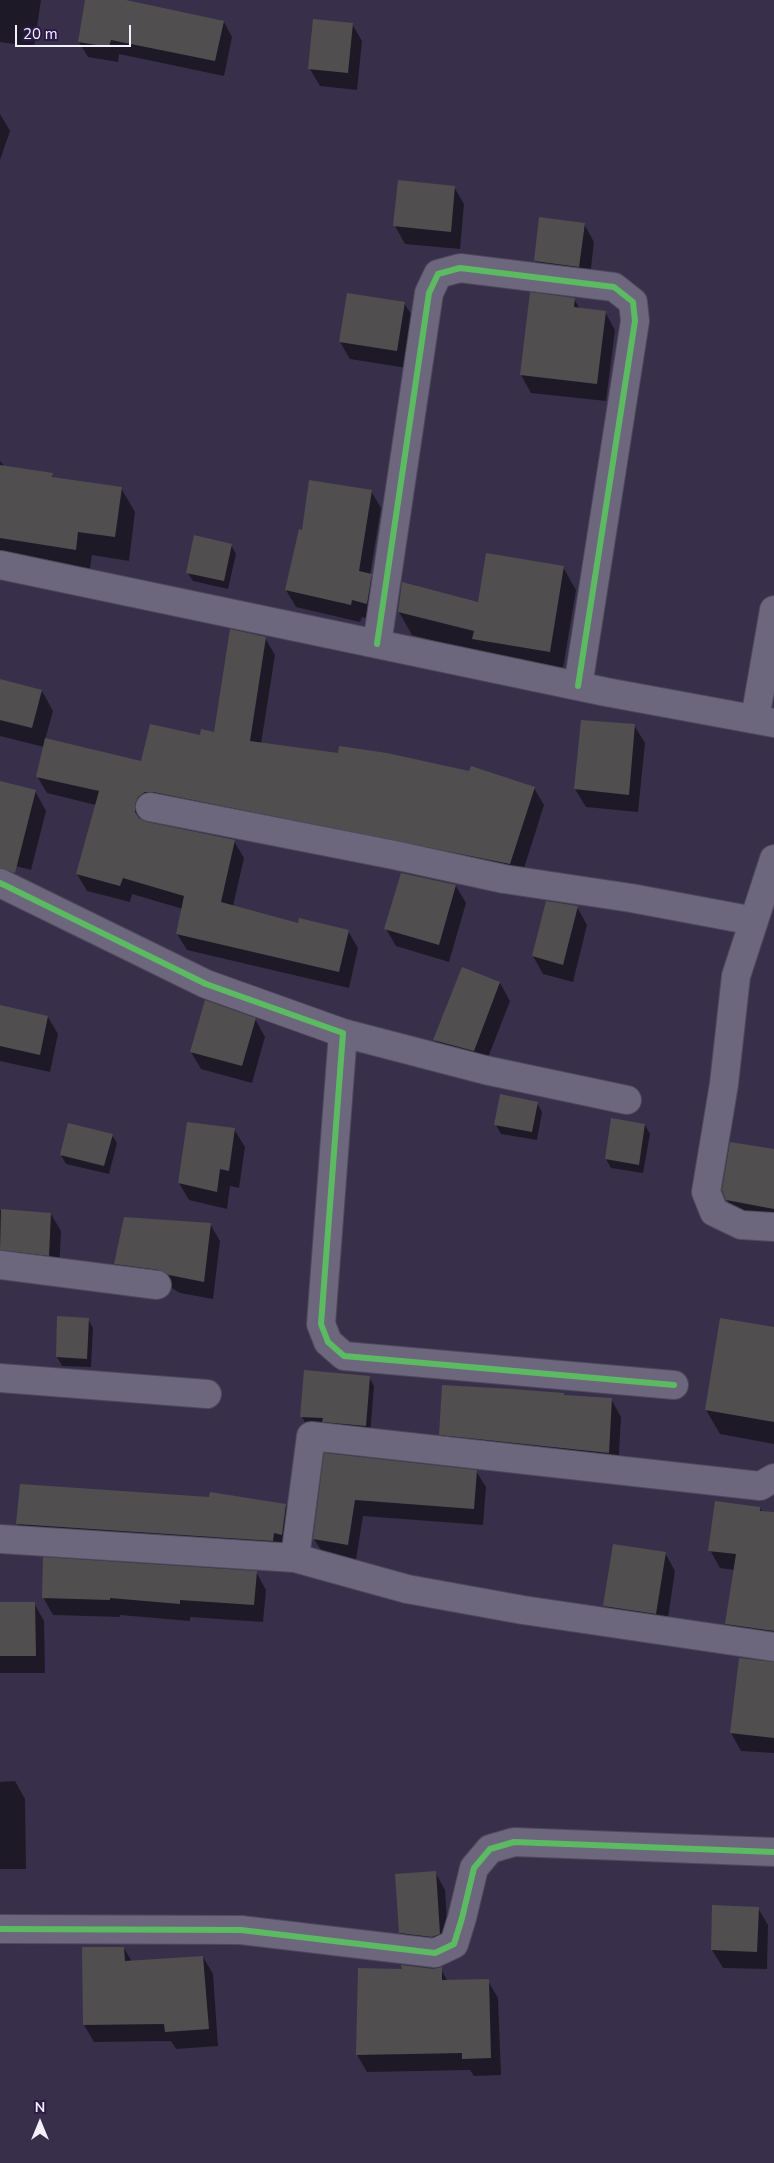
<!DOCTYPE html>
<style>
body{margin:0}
#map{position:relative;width:774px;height:2163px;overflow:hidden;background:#38304a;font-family:"Nunito Sans",sans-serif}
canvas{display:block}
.north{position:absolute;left:15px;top:2098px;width:50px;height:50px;-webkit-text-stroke:4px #2a1b49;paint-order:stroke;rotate:0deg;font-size:14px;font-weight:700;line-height:20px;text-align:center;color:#f3f1fd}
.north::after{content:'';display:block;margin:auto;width:18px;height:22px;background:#f3f1fd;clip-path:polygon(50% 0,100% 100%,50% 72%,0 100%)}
.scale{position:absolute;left:15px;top:25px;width:116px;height:22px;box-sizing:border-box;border:2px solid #f3f1fd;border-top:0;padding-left:6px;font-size:15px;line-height:18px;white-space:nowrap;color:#f3f1fd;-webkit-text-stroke:4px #2a1b49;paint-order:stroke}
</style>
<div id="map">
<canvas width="774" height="2163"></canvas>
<div class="north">N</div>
<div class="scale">20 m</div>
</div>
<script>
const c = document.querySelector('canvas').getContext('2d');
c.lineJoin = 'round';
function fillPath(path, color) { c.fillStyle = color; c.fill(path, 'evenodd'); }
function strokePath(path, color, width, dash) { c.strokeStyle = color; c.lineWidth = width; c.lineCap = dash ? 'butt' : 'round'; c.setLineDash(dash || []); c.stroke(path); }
fillPath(new Path2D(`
 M0,0H41L34,47L0,42Z
 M86,0H120L224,22L232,37L224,76L119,54L118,62L88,57L79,42Z
 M352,24L362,41L357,90L320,86L310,69Z
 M0,114L10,131L0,160Z
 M454,187L464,204L460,249L405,244L395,226Z
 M584,224L594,242L589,284L545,279L535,261Z
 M574,299L580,309L605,312L615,330L606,401L531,393L521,375Z
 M404,303L415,320L407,368L350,359L340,342Z
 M0,461L5,467L52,475L54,478L121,488L135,512L129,561L92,555L89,574L0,560Z
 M371,491L381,508L370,575L381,593L377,621L362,617L360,622L296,607L286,590L303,531Z
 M231,545L236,554L228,589L193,581L187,572Z
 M563,567L576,590L562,674L412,635L399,612L479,603Z
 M265,638L275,655L261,744L534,788L544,805L520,881L148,813L144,822L234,841L244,858L233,906L299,924L348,931L358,948L349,988L187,950L177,934L183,909L132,894L130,902L87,891L77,874L96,805L47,793L37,776L44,747L0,736V680L42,691L53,711L45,740L142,763L201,737L215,733Z
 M634,725L645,743L638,812L586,807L575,789Z
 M0,783L35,791L46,811L31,870L0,862Z
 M456,886L466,903L449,962L396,946L386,929Z
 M547,902L577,907L587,925L573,982L543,974L533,956Z
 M462,968L500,983L510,1001L484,1068L445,1058L435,1040Z
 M0,1007L48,1017L58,1034L50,1072L0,1061Z
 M255,1019L265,1037L252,1083L201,1069L191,1052Z
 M537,1103L542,1112L537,1140L501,1134L496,1125Z
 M645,1125L650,1134L643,1173L611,1168L606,1159Z
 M234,1129L245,1147L239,1188L230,1186L227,1209L189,1200L179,1183Z
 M112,1135L117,1143L109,1174L66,1164L61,1155Z
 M774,1151V1225L738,1218L727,1200Z
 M0,1210L51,1214L61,1231L59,1273L0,1266Z
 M210,1224L220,1241L213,1299L180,1293L170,1287L126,1281L116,1264Z
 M88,1319L93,1328L91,1367L62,1366L57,1357Z
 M774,1328V1444L720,1434L706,1410Z
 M369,1377L374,1386L370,1435L307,1426L302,1417Z
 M564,1397L611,1399L621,1417L618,1470L451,1452L441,1434Z
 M326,1455L476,1471L486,1487L483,1525L363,1516L356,1560L324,1555L314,1539Z
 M286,1505L296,1523L292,1552L28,1542L18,1524Z
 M760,1508L762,1512L774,1514V1647L736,1641L726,1624L735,1570L720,1568L710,1550Z
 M665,1553L675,1571L666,1631L614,1623L604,1606Z
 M256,1572L266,1590L263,1622L190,1617V1621L120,1615V1617L53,1615L43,1597Z
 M34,1603L44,1621L45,1673H0V1604Z
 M774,1665V1753L741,1751L731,1733Z
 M15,1781L25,1799L26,1869H0V1782Z
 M435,1872L445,1890L449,1951L411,1950L400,1933Z
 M714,1907L758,1908L768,1925L767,1969L723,1968L712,1950Z
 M124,1948L132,1962L203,1957L213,1974L218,2046L176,2049L171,2041L94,2042L84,2025Z
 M441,1969L448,1982L488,1981L498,1998L501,2075L474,2076L470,2070L367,2072L357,2055L433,1970Z`), '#0007');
fillPath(new Path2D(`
 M85,0H126L224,21L215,61L111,40L109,47L78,42Z
 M313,19L353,23L348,73L308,69Z
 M398,180L455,186L451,232L393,226Z
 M539,217L585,223L579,267L534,261Z
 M530,292L575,298L574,307L606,311L597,384L520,375Z
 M347,293L405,302L397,351L339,342Z
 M0,465L53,473L52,477L122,487L115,537L78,532L76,550L0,538Z
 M309,480L372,490L359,571L372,574L367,604L352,600L351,605L285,590L299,529L302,530Z
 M194,535L232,544L224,581L186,573Z
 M486,553L564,566L550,652L472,639L474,631L398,612L402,582L478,602Z
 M230,629L266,637L250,741L338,753L339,746L387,753L469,771L471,766L535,787L510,864L153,792H145L138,797L135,804V812L139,818L147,822L235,840L221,902L298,923L299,918L349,930L339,972L176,934L184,896L123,878L120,886L76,874L99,791L36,777L45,738L141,761L150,724L200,735L201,729L214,732Z
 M0,679L42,690L32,728L0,720Z
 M581,720L635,724L629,795L574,789Z
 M0,781L36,790L15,873L0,868Z
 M401,873L456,885L439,945L384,929Z
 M546,901L578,906L563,965L532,956Z
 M462,967L500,982L474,1051L433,1040Z
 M205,1000L256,1018L242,1066L190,1052Z
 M0,1005L48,1016L40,1055L0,1046Z
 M500,1094L538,1102L532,1132L494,1125Z
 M611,1118L645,1124L639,1165L605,1159Z
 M187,1122L235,1128L229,1171L220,1169L217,1192L178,1183Z
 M68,1123L113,1134L104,1166L60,1155Z
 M730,1142L774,1149V1209L726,1200L722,1190Z
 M1,1209L51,1213L49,1256L0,1250Z
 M124,1217L211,1223L204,1282L169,1275L159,1270L114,1264Z
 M57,1316L89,1318L87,1359L56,1357Z
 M720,1318L774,1327V1422L705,1410Z
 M304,1370L370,1376L366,1426L322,1422L323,1418L300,1417Z
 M442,1385L512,1389L564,1393V1395L612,1398L609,1453L439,1435Z
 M324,1453L477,1470L474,1509L355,1500L348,1545L313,1539Z
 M20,1484L209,1497L210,1492L286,1504L282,1535L274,1533L273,1541L16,1524Z
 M715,1501L760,1507V1511L774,1512V1631L725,1624L736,1554L708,1551Z
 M613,1544L666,1552L656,1614L603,1606Z
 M43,1557L257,1571L254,1605L180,1600V1604L110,1598V1600L42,1598Z
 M0,1602H35L36,1656H0Z
 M739,1658L774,1662V1738L730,1733Z
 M436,1871L440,1934L432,1937L399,1933L395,1874Z
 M712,1905L759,1907L757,1952L711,1950Z
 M82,1947H124L125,1961L203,1956L209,2029L165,2032L164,2024L83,2025Z
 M401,1965L433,1969L442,1967V1980L489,1979L491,2058L462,2059V2053L356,2055L358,1968L402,1969Z`), '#504e4f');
const street = new Path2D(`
 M0,565L606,692L774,723
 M377,644L429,293L438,274L460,268L614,287L633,302L635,321L578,686
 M755,719L774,610
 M150,807L394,855L504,879L631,898L754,921
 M774,859L736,976L724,1084L706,1192L714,1212L741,1225L774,1227
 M0,883L206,984L343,1033L321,1324L328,1342L344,1356L674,1385
 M343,1033L485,1070L627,1100
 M0,1265L157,1285
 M0,1378L207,1394
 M0,1539L295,1558L407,1589L523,1610L774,1647
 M295,1558L311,1436L760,1486L774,1478
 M0,1929L241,1930L435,1953L454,1944L462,1918L474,1868L490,1849L514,1842L774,1852`);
strokePath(street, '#4f495b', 30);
strokePath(street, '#6d677d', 28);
strokePath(new Path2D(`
 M377,644L429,293L438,274L460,268L614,287L633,302L635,321L578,686
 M0,883L206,984L343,1033L321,1324L328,1342L344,1356L674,1385
 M0,1929L241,1930L435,1953L454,1944L462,1918L474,1868L490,1849L514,1842L774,1852`), '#5cba63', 6);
</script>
